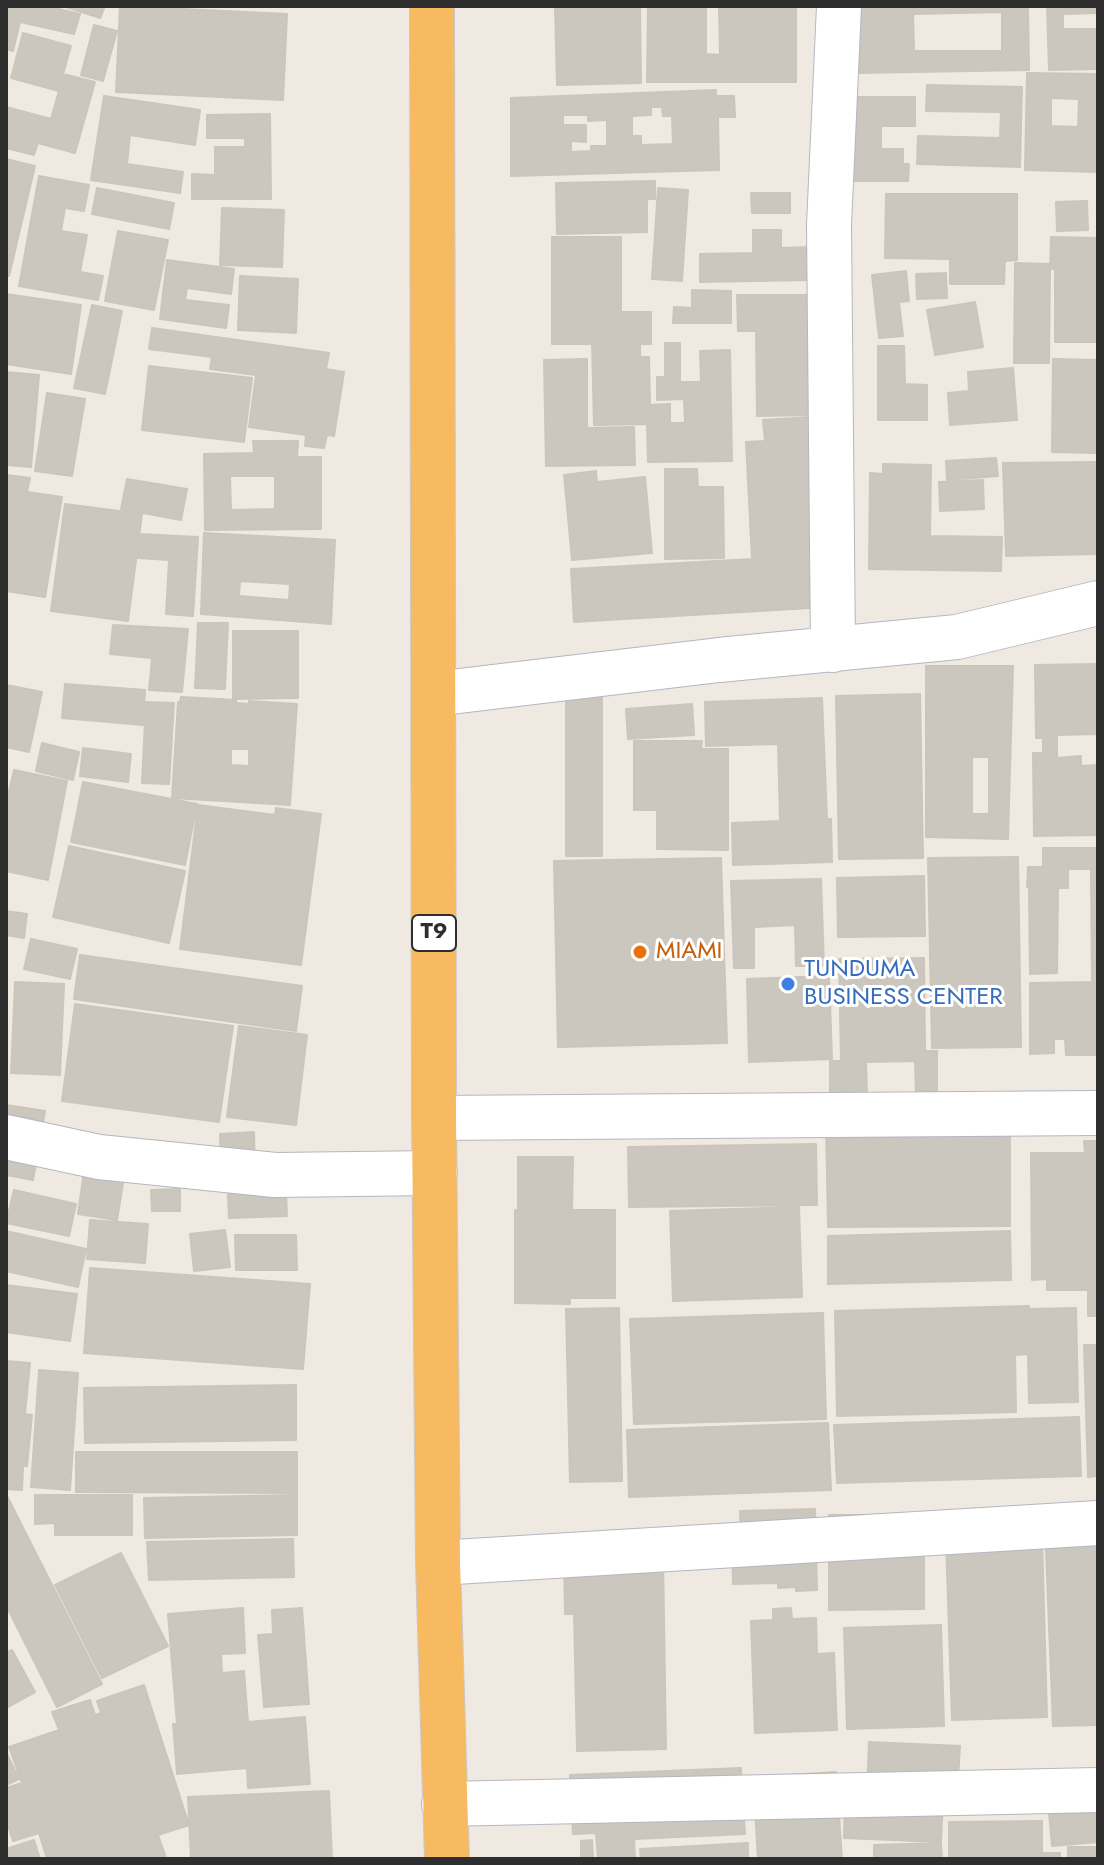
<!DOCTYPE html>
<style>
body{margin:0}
#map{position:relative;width:1104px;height:1865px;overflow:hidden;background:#efe9e1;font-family:Jost,sans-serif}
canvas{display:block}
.frame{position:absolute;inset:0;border:8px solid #2e2e2e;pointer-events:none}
</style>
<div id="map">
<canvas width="1104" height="1865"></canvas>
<div class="frame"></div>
</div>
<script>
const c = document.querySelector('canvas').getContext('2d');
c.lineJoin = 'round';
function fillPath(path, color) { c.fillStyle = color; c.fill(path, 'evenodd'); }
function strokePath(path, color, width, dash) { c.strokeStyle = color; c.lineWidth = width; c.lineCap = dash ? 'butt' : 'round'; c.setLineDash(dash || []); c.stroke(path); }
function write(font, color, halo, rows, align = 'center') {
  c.font = font + ' Jost,sans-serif'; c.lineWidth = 6; c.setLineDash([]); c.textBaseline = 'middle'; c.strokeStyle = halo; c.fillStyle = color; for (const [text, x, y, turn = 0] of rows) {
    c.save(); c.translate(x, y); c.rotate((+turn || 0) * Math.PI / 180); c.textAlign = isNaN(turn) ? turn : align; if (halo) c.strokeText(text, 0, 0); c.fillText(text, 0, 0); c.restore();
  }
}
const building = new Path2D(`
 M6,6H46L80,14L74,34L20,22L13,51L6,49Z
 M63,6H105L100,18Z
 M120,6L287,14L283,100L116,92Z
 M555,6H640L641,83L557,85Z
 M648,6H706V54L720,55L719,6H796V82H647Z
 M855,6H1028L1029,70L857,73ZM1002,12V51H914L913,14Z
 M1047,6H1098V13L1063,14V29H1098V69L1049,70Z
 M94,25L117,31L103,81L81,75Z
 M23,33L71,46L63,74L95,82L75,153L38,143L34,155L6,148V107L51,119L59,91L11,78Z
 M1027,73L1098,74V172L1025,170ZM1051,98L1079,99L1078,127L1051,126Z
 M927,85L1022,87L1020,167L917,164L918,136L1000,138L1001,112L926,111Z
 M716,90V96H734L735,117H718L719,170L511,176V98ZM651,107H662L663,116H672L673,144L641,145V136H632V116L651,115ZM563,115H588V121L607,120V146H591V151L571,152V141L586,142V125H563Z
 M104,96L200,110L195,145L130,135L127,164L183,172L180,193L91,180Z
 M849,97H915V126H881V149H903V164H909L908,181H848Z
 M270,114L271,199H192V174L215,175V147H245V138H207V115Z
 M6,159L35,166L9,276L6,275Z
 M39,176L89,185L84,211L65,208L61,231L87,235L80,272L103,276L98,300L19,286Z
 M655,181V199H647V232L557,234L556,183Z
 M97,188L174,203L169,229L92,214Z
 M658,188L688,190L682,281L652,279Z
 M751,193H790V213H752Z
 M886,194H1017V260L1005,261L1004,284H950V259L885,258Z
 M1087,201L1088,230L1057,231L1056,202Z
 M222,208L284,210L282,267L220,265Z
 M753,230H781V248L809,247L810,280L700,282V254L753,253Z
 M118,231L168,240L154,310L105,301Z
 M552,237H621V312H651V344H552Z
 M1051,237L1098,238V342H1055V269H1050Z
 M167,260L234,269L231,294L187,288L185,300L229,305L226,328L160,319Z
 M1015,263L1050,264L1049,363H1014Z
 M906,271L909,301L899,302L903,336L879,338L872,275Z
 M946,273L947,298L917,299L916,274Z
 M240,276L298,279L296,333L238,330Z
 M692,290L731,291V323H673L674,307L692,308Z
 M6,294L81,305L71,374L6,364Z
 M737,295H813L815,415L757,416L756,331H738Z
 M975,302L983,347L935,355L927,310Z
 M92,305L122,311L105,394L74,388Z
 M152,328L329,353L326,369L344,372L334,436L327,435L324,448L305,446L306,435L249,427L256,375L210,369L212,357L149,349Z
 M592,342H640V357H649L650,405L670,404V423H685L684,399L657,400V377H665V343H680V382H701L700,351L730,350L732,461L648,462L647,424L594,425Z
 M878,346H904L905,384L927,385V420H878Z
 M587,359V428L634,427L635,465L546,466L544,360Z
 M1053,359L1098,360V453L1052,452Z
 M149,366L252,378L244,442L142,430Z
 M1013,368L1017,420L950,425L948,393L969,391L968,372Z
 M6,372L39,375L31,467L6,465Z
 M47,393L85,399L72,476L35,471Z
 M813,417L820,555L752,559L746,442L765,441L763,420Z
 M253,441H298L297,457H321V529L205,530L204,454L254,453ZM230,476H275V509L231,510Z
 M996,458L998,476L947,480L946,461Z
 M1098,462V554L1006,556L1003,463Z
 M883,464L931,465L930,536L1002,537L1001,571L869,569L870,473L883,474Z
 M665,469H697L698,487H723L724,558L665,559Z
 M596,471L597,482L645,477L652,553L572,560L564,475Z
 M7,475L30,478L27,492L62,497L45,597L6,591Z
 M127,479L187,489L181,520L121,509Z
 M983,480L984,509L940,511L939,482Z
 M65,504L142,514L128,621L51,611Z
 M204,533L335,540L331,624L201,614ZM240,581L290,584L289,600L239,596Z
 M140,534L198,537L193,616L166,614L169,560L138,558Z
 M808,556L810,608L574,622L571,569Z
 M198,623H228L225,689L195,688Z
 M113,625L188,629L182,692L149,690L152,658L110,654Z
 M233,631H298V698L233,699Z
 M1098,664V734L1057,735V758L1081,756V766L1098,765V835L1034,836L1033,753H1043V738H1036L1035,665Z
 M926,666H1013L1008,839L926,837ZM972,757H989V814H972Z
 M65,684L145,690L143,725L62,718Z
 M6,685L42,692L29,752L6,747Z
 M920,694L923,858L839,859L836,696Z
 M181,697L236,700V703L249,704V701L297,704L290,805L172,798L178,702H180ZM231,749H249V766L231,765Z
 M566,697H602V856H566Z
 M822,698L827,819H831L832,862L733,865L732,823L780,821L778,744L706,746L705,702Z
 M146,702L174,703L169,784L142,783Z
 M692,704L694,735L628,739L626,709Z
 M634,741H702L701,749H728V850L657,849V810H634Z
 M42,743L79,752L73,780L36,771Z
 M83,748L131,754L128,782L80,776Z
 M14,770L67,781L48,880L6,871V804Z
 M83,782L197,804L185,865L71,842Z
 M198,805L275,815L276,808L321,814L301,965L180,949Z
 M69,846L185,871L169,943L53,917Z
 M1043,848H1098V869H1068V888L1027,887L1028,867H1043Z
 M1018,857L1021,1047L932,1048L928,858Z
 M721,858L727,1043L558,1047L554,861Z
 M1091,871H1098V1055H1066L1065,1039H1054V1053L1030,1054V983L1092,982Z
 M924,876L925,936L838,937L837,878Z
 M821,879L824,966H796L795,925L754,927V968H734L731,881Z
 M1029,888L1058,889L1057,973L1030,974Z
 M6,911L27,914L24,938L6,935Z
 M31,939L77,949L70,979L24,969Z
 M80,955L302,986L296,1031L74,999Z
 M924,958L925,1051H937V1092L916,1093L915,1061L866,1062L867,1094H830V1061H841L839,959Z
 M829,976L832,1059L749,1062L747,979Z
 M15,982L64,984L60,1075L11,1073Z
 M75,1004L233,1026L219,1122L62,1101Z
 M239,1026L307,1035L296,1125L227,1117Z
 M6,1105L45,1111L33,1180L6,1175Z
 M1010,1122V1226L828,1227L826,1124Z
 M254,1132L255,1171L221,1172L220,1134Z
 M1084,1141H1098V1316H1088V1290H1047V1279L1032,1280L1031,1153H1085Z
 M816,1144L817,1205L629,1207L628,1147Z
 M518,1157H573L572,1210H615V1298H570V1304L515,1303V1210L518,1211Z
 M85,1165L125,1171L117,1220L78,1214Z
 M285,1169L287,1216L229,1218L227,1172Z
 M180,1189V1211H152L151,1190Z
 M14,1190L76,1204L69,1236L6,1223Z
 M799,1207L802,1297L673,1301L670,1211Z
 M90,1220L148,1224L145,1263L87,1259Z
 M225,1230L230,1267L194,1271L190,1234Z
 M6,1231L86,1249L78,1287L6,1271Z
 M1010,1231L1011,1280L828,1284V1236Z
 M235,1235H296L297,1270H236Z
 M90,1268L310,1284L303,1369L84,1353Z
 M6,1285L77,1294L70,1341L6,1332Z
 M1029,1306V1309L1076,1308L1078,1402L1029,1403L1028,1354L1015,1355L1016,1412L837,1416L835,1311Z
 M619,1308L622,1481L570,1482L566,1309Z
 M823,1313L826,1419L634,1424L630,1319Z
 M1084,1345H1098V1476L1088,1477Z
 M6,1361L30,1363L25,1414L32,1415L27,1466H23L22,1490L6,1489Z
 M39,1370L78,1373L70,1490L31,1487Z
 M296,1385V1440L85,1443L84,1388Z
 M1079,1417L1081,1476L837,1483L834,1425Z
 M828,1423L831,1490L629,1497L627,1430Z
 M76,1452H297V1493L76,1492Z
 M6,1494L102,1684L57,1707L6,1605Z
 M35,1495H132V1535H55V1523L35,1524Z
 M297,1495V1535L145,1538L144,1498Z
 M815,1509L817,1590L796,1591V1587L778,1588V1583L733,1584L732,1535H741L740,1511Z
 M829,1515H924V1609L829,1610Z
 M1098,1523V1725L1053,1726L1045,1525Z
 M1042,1538L1047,1717L952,1720L946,1541Z
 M293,1539L294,1577L149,1580L147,1542Z
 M121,1553L168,1646L102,1678L55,1585Z
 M663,1555L666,1749L577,1751L574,1614H565L564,1557Z
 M243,1608L245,1653L221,1654L222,1673L244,1671L248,1722L305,1717L310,1784L248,1788L247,1768L177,1774L173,1724H177L168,1614Z
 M302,1608L309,1704L264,1707L258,1635L273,1634L272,1610Z
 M791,1608L792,1619L816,1618L817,1654L834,1653L837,1730L755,1733L751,1621L773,1620V1609Z
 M941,1625L944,1726L847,1729L844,1628Z
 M12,1650L35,1692L6,1708V1653Z
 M144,1685L189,1825L158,1835L166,1858L47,1859L39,1833L13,1841L6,1820V1788L22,1783L9,1747L59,1730L52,1712L90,1700L95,1715L101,1713L97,1701Z
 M869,1742L960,1746L957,1795L867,1792Z
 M6,1752L19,1779L6,1785Z
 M741,1768L745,1834L634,1839L635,1859H598L596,1833L573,1834L570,1775Z
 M836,1772L842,1859H758L753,1777Z
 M1098,1785V1842L1052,1846L1047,1790Z
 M329,1791L332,1858L191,1859L188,1797Z
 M845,1794L943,1798L941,1842L844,1838Z
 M1042,1821V1853H1060V1859H949V1822Z
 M34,1840L40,1859H6V1849Z
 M592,1840L593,1859H581V1841Z
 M748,1843V1859H641L640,1849Z
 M941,1843L942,1859H874V1845Z
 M1068,1847H1098V1859H1068Z`);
fillPath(building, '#cbc7bf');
strokePath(building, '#cbc5ba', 2);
const minor = new Path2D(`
 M833,650L829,225L839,6
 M434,694L719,660L957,637L1098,603
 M434,1118L1098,1113
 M6,1137L99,1157L275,1175L435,1173
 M438,1563L1098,1523
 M444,1804L1098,1790`);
const trunk = new Path2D(`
 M432,6L434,1118L438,1563L447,1859`);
strokePath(minor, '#b4b7c1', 46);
strokePath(trunk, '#c9c9c9', 46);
strokePath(minor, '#fff', 44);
strokePath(trunk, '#f8ba60', 44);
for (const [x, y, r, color] of [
 [640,952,8,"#e8710a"],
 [788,984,8,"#3f7fe0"]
]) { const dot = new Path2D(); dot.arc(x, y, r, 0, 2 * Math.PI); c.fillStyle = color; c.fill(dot); strokePath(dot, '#fff', 3); }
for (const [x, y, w] of [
 [434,933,44]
]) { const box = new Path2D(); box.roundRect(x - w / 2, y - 18, w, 36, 6); c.fillStyle = '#fff'; c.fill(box); strokePath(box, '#2e2e2e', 2); }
write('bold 22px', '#2e2e2e', null, [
 ["T9",434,933]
]);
write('24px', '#c56008', '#fff', [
 ["MIAMI",656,952]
], 'left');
write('24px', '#366cbe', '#fff', [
 ["TUNDUMA",804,970],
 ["BUSINESS CENTER",804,998]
], 'left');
</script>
